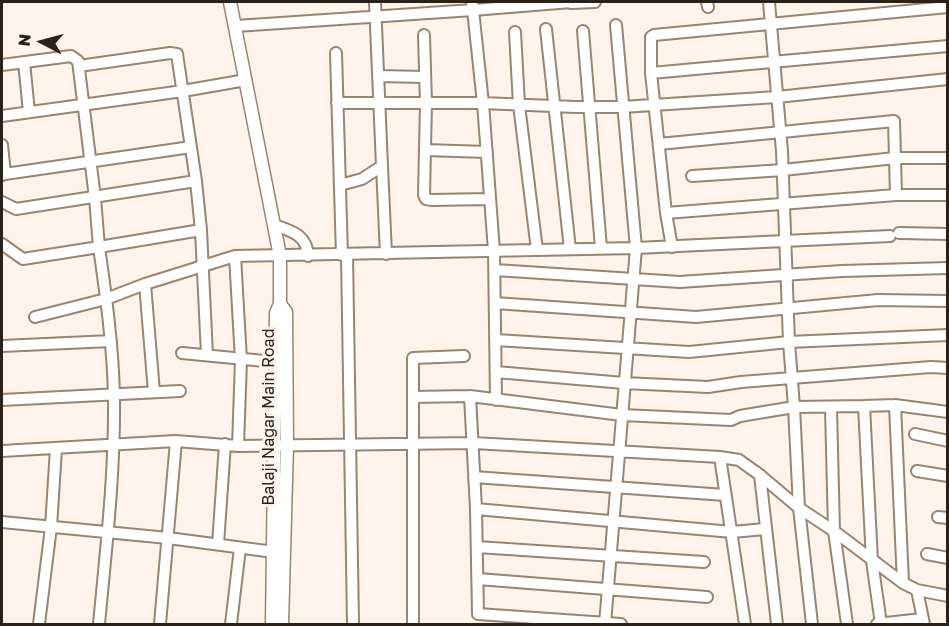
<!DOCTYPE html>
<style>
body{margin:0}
#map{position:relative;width:949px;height:626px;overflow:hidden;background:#fef4eb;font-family:"Golos Text",sans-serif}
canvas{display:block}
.frame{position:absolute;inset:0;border:3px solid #2a2119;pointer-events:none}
.north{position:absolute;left:12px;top:12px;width:60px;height:60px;-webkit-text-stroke:4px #fef4eb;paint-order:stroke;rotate:276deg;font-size:16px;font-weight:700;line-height:24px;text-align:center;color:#2a2119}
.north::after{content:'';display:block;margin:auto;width:21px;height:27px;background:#2a2119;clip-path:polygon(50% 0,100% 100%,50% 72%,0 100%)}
</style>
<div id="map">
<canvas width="949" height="626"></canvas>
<div class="frame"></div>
<div class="north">N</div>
</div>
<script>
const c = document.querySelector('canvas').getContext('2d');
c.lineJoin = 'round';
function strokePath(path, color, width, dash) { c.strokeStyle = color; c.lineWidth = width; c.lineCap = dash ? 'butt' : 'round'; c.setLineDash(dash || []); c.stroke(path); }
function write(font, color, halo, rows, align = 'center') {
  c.font = font + ' "Golos Text",sans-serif'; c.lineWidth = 6; c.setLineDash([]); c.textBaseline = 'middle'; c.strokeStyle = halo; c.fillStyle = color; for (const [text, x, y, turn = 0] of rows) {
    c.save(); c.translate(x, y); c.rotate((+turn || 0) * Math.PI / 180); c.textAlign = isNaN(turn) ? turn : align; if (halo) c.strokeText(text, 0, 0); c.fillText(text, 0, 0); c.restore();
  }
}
const minor = new Path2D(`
 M707,2L708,7
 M571,3L595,2
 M236,26L473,10L472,2
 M546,29L570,249
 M583,31L601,248
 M515,32L519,105L537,250
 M424,35L426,103L424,195L426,199L431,200L490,199
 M336,53L342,255
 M24,62L29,112
 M2,65L71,56L78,61L95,198L99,247L23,259L2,244
 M79,66L170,53L177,54L196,181L201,230
 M651,73L948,46
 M378,76L425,77
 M337,103H483L575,107H622L777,97L948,79
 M2,116L183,91L246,80
 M659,144L894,121L896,195
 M2,145L5,174L2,175
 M425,150L487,152
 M382,166L386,254
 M5,174L191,147
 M692,176L783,170L895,158H948
 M340,185L362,179L382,166L375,2
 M2,202L16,209L196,181
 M666,213L896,195H948
 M274,225C292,231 307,235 308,256
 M899,233L948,234
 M672,247L666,213L651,73V37L654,35L948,7
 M347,255L353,622
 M235,256L241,360L238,446
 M495,270L680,282L842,271L948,268
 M145,284L154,392
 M495,303L696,317L878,300L948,301
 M35,317L106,299L145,284L235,256L636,248L890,236
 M496,340L689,352L789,342L948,335
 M2,346L111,341
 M182,353L275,362
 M496,372L624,383L708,387L741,382L931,367L948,368
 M470,396L476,509L478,614L621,624
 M413,397L470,396L622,415L731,420L740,416L794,407L789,342L782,151L769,2
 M2,400L180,391
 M496,400L494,251L483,103L473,10L571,2
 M895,405L903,583
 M831,408L834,531L847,624
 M915,434L948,441
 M2,451L176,441L238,446L474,443L720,457L739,460L760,475L799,508L834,531L903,583L917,590L924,624
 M720,457L745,624
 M917,471L948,476
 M760,475L777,624
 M474,477L725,495
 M476,509L732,532L765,529
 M938,517L948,518
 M2,522L168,538L274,552
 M218,544L225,444
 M477,547L704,562
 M927,554L948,558
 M478,579L707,597
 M917,590L948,596
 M39,624L51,527L56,449
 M99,624C106,549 115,473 114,397C113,346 106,296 99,247L201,230L207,355
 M160,624L176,441
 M231,624L240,548
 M413,624V358L464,356
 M605,624L636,248L616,25
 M812,624L799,508L794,407L864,406
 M877,624L922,619
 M881,624L872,561L864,406L895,405L948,412`);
const tertiary = new Path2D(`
 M230,2L280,256V304L286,312L287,445L282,624
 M272,624L276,313L280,304`);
strokePath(minor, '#99846f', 14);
strokePath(tertiary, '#99846f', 15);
strokePath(minor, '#fff', 10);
strokePath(tertiary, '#fff', 12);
write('16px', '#2a2119', '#fef4eb', [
 ["Balaji Nagar Main Road",269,417,-90]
]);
</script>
